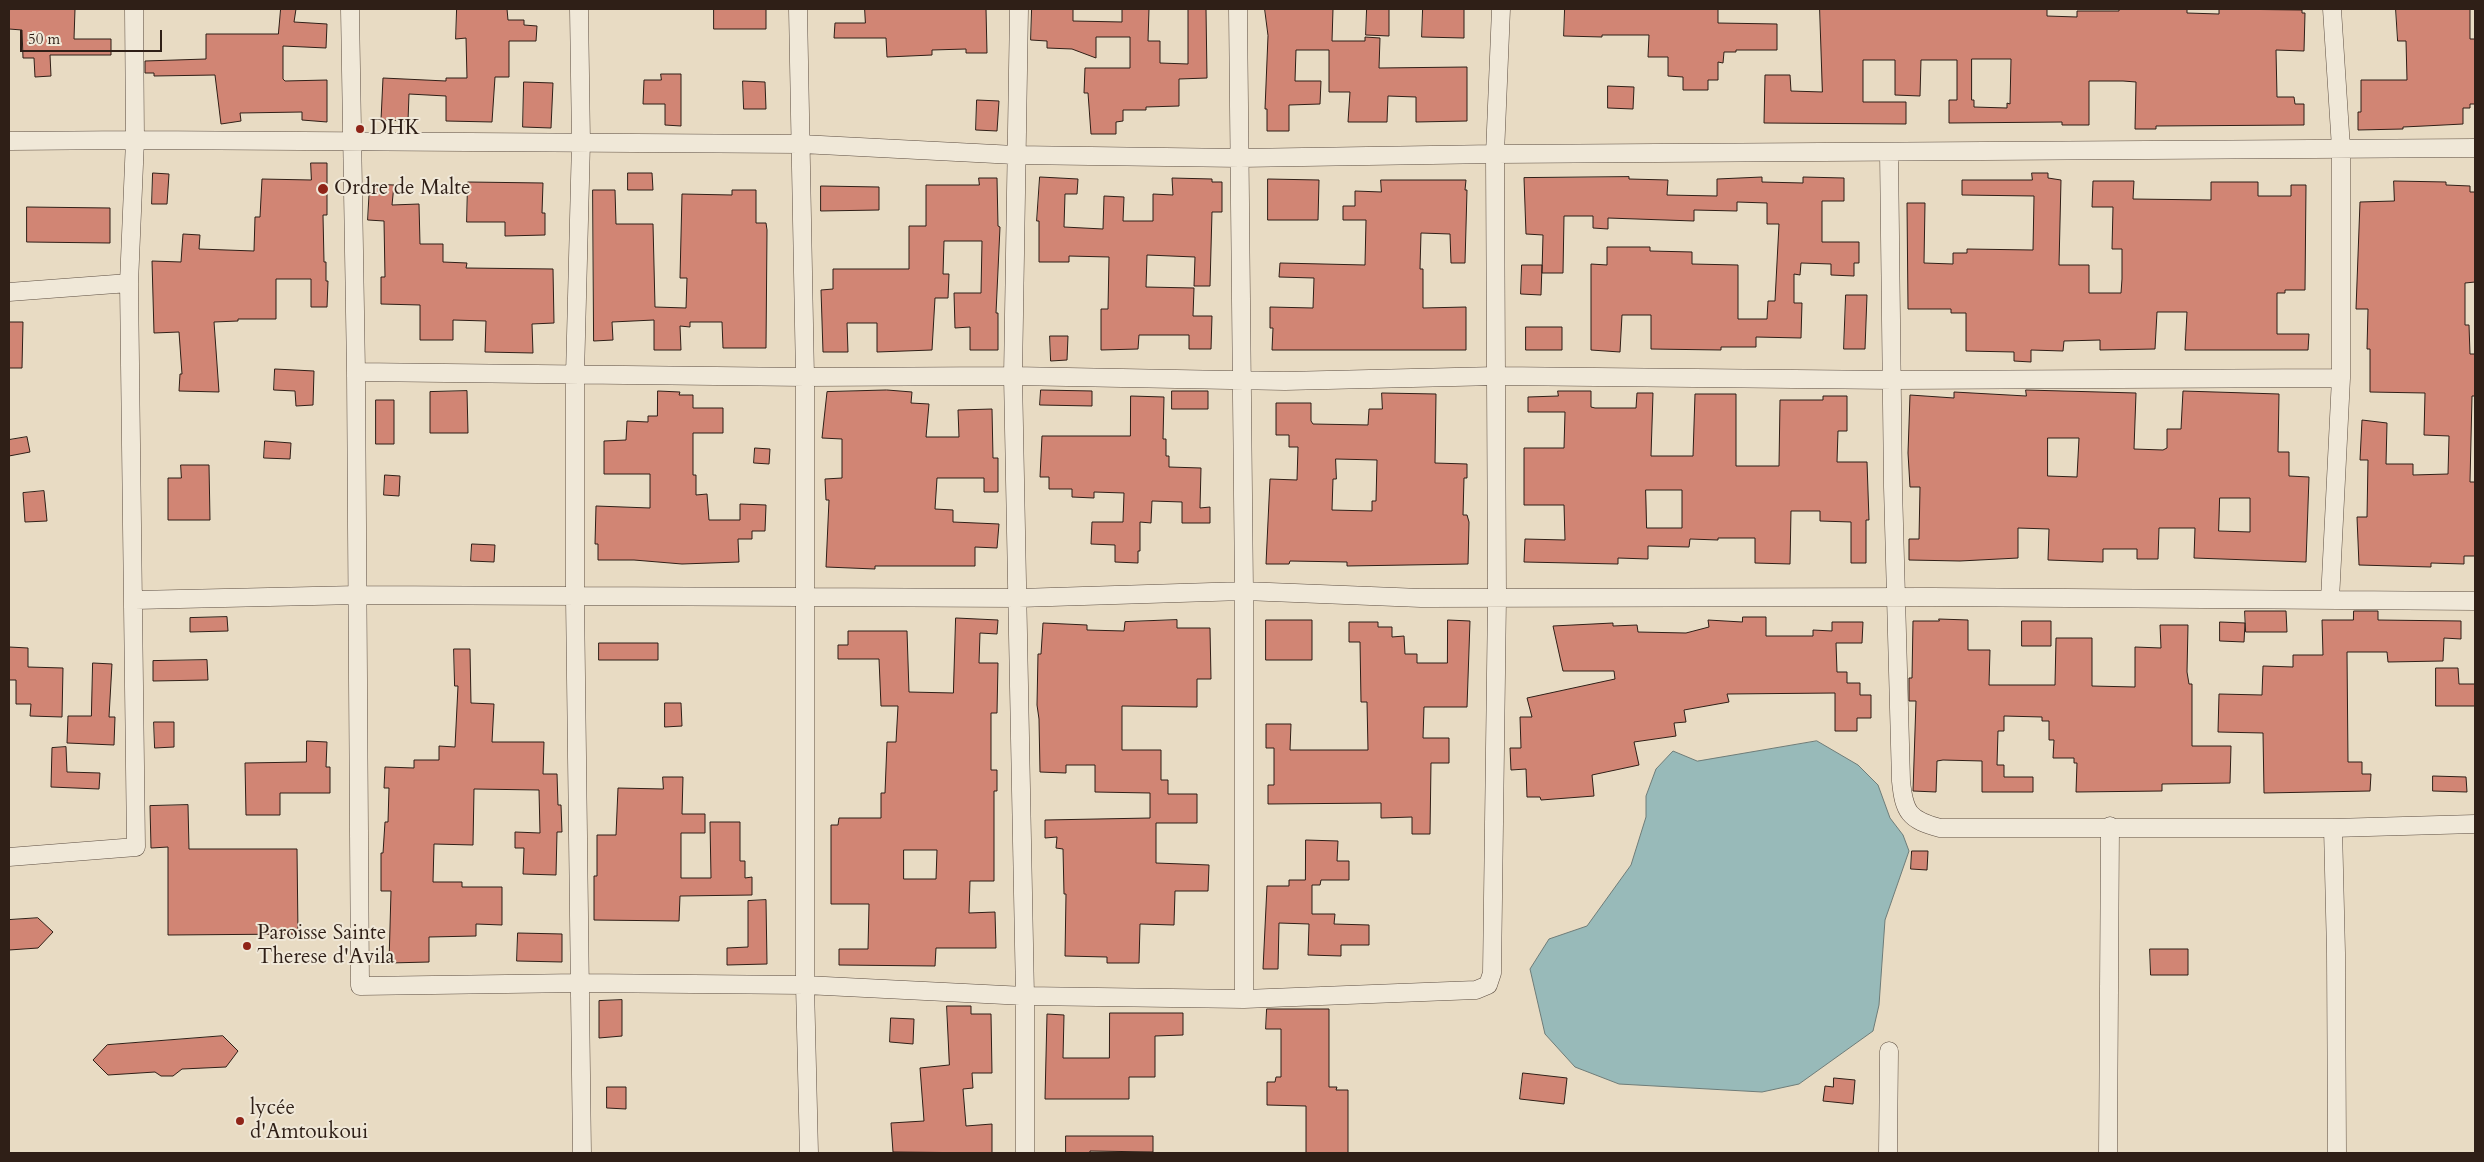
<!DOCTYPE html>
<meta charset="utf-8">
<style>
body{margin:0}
#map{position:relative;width:2484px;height:1162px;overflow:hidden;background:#e8dbc3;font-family:Cardo,serif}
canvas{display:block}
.frame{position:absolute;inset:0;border:10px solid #2f1f17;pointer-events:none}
.scale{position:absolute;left:20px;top:30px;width:142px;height:22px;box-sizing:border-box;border:2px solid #2f1f17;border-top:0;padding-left:6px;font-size:15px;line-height:18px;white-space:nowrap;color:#2f1f17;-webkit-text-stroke:4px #f0e8d8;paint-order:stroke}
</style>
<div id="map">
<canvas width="2484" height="1162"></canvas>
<div class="frame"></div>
<div class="scale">50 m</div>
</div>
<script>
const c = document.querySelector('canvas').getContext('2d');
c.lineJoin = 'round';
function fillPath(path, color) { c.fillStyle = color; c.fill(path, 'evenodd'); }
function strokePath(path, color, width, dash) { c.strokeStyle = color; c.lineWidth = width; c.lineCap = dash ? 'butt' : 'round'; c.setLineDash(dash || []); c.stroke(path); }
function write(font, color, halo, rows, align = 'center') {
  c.font = font + ' Cardo,serif'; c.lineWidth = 4; c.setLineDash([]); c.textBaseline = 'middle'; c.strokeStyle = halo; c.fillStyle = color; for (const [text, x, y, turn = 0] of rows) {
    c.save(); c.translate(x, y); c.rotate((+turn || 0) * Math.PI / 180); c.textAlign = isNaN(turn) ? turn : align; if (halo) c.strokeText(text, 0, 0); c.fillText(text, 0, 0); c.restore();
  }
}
const water = new Path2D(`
 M1817,741L1858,765L1878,785L1890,818L1903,835L1909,851L1885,920L1879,1005L1873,1031L1799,1084L1762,1092L1619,1084L1575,1067L1545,1034L1530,969L1549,939L1587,926L1631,865L1646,817V796L1656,769L1673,751L1697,761Z`);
fillPath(water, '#98bab9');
strokePath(water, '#6e7c78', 1);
const building = new Path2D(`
 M10,9H75L74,39H111V55H50L51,76L35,77L34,58H23L22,30L9,29Z
 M281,9H296L294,22L327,24L326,48L283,46V79L285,81L327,80V122L302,120V112L240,113L241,121L221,124L215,75L154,76V73H145V61L206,59V34H278Z
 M457,9H507L508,20H524V25L537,26L536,41H509V77H495L492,122L446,121V96L409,94L408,121L381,120L383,78L446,81V78H467L466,38L456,39Z
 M714,9H766V29H714Z
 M865,9H986L987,53H966V49L932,50V55L887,57L886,38H834L835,23H865Z
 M1032,9H1073V21L1122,22V9H1149L1148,41H1160V63L1188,64V9H1206L1207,78L1179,79V106L1146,107V110H1123V121L1116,122V134H1091L1088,93H1084L1085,68H1130V37H1096V58L1072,49L1047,48V41L1031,40Z
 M1265,9H1333L1332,41H1365V37L1380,38L1379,68L1467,67V121L1416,122V97L1388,96L1387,122H1348L1350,92H1329V50H1296L1295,81H1321L1320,104L1289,105V131H1267V109H1265L1268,36Z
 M1367,9H1389V36L1366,35Z
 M1423,9H1464V38L1422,37Z
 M1565,9H1718V23L1777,24V50H1736V52H1724L1723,63L1718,62V80H1708V90H1683V77L1668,76V57H1648L1649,35H1602V37L1564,36Z
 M1820,9H2047V16L2077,17V11H2119V9H2187V13L2219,14V9L2302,10V13H2305L2304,51L2276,50L2277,97H2294L2295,104H2304V125L2156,126V129H2135L2136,82L2123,81H2089V125H2062V122L1949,123V100H1957V60H1921L1920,96L1895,95V60H1863V102H1906V124L1764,123L1765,75H1790L1791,91L1822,92ZM1972,59H2011L2010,104L2007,103V108L1974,107V100H1972Z
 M2396,9H2470V39H2475V104H2470V108H2463V124L2424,126L2403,127V129L2358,130V112H2361V80H2407L2406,41H2398Z
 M661,74H681V126L665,125V104H643L644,80H661Z
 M743,81L765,82L766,109H744Z
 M524,82L553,83L551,128L523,127Z
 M1608,86L1634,87L1633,109L1608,108Z
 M977,100L999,101L997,131L976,130Z
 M311,163H327V215H323L324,262H326V281H328L327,307H311V279H276V319H238V321L214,322L219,392L179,391L180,374H182L179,332L154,333L152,261L181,262L183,234L200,235L199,249L254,251L255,217H260L262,179L311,180Z
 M153,173L169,174L167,204H152Z
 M628,173H652L653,190H628Z
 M2032,173H2048V178L2061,180L2059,265H2089V293H2121L2122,279V249H2112L2113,207H2092L2093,181H2134L2133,199L2211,200V182H2258V196H2291V185H2306L2305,290H2285V293H2277V334H2309L2308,350H2185L2187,312H2157L2155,349L2100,350V340L2064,341L2063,351L2031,350V362L2014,361V352L1966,351V313H1951V309H1908L1907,203H1925L1924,263L1953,264V253H1967V249L2033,250L2034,196L1962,195V180H2032Z
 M1040,177L1078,179L1077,194H1065L1064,227L1103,229L1104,196L1124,197L1123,221H1153V194L1173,195L1172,178L1212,179V182H1222V212H1212L1210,286H1194L1195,257L1147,255L1146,287L1194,288L1193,316H1212L1211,349H1189V335H1139L1138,349L1101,350V309H1108L1109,257L1069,256V262H1039V221H1037Z
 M1629,177V179L1668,180L1667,195L1717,196V179L1762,177V182L1803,183V177L1844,178V201H1822V242H1859V263H1854V276L1831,275V264L1801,263L1800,275L1794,274V303H1802L1801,338L1756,337V347H1721V350L1651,349V315H1622L1620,352L1591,350V264L1607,265V247H1650V251L1692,252V264L1738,265V319H1767L1768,301H1775L1779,224H1767V203L1737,202V211L1694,210V221L1608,218V229L1593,228V216H1564L1563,273H1542L1543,235L1526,234L1524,178Z
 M979,178H997L998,226L1000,227L996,313H998V350H970V327L955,328L954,293H981L982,241H944L943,274H949L948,298H935L932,350L877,352V323H847L848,352H823L821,290L833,289V269H909V226H926V185H979Z
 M1268,179L1319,180L1318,220H1268Z
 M1381,180H1466L1465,190H1467L1465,263H1451L1450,234L1421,233L1420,269H1423V308L1466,307V350H1272L1273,328H1270V307L1313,308L1314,278L1279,277L1280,263L1365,265L1366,220H1343V206H1355V191L1381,192Z
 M2394,181L2446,182V185L2470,186V192H2475V282L2465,283V325H2469L2470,354H2475V396H2472L2470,482H2475V556H2464V564L2431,563V567L2359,565L2357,517H2367L2368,460H2360L2362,420L2387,423L2386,464H2413V475L2448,474L2449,436L2424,435L2425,393L2370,392V349H2367L2368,309H2356L2360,202L2394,201Z
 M468,182L543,183L542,213H545V235L505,236V222H467Z
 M370,184L394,185L392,205L419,204L420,244H443V262L467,263L466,268L553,269L554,323L532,324L533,353L485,352L486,321L453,320V340H420V305L381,304V277H385L384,221L368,220Z
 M821,186L879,187V210L821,211Z
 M593,190H615L616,224H653L655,307L686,308L687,278H680L682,194L732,195V190H756V223H766L767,230L766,348H723L722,322H690V327L680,326L681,350H654V320L612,322L613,340L594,341Z
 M27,207L110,208V243L27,242Z
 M1522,265H1542L1541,295L1521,294Z
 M1846,295H1867L1865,349H1844Z
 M9,322H23L22,368H9Z
 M1526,327H1562V350H1526Z
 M1050,336H1068L1067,360L1051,361Z
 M275,369L314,371L313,405L296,406L295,391L274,390Z
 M887,390L912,392L911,403L929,404L926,437H959L958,410L992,409L993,458H998V492H984V478H937L935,509L953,510V522L999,524L997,548L975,547V566H875V569L826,567L829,500H826L825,479L842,478V439L822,438L827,392Z
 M1041,390L1092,391V406L1040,405Z
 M2026,390L2136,393L2134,449L2163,450L2167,448V429H2181L2183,391L2279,394L2278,452H2289V476L2309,477L2306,562L2194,558L2195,528H2159L2158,559H2137V549H2103V562L2048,560L2049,529L2018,528V558L1960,561L1909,560V539H1919L1920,487H1910L1908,453L1910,395L1954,398V392L2026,396ZM2048,438H2079L2077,477L2048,476ZM2220,498H2250V532L2219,531Z
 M467,391L468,433H430V392Z
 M658,391L680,392L679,395H693V408H723V433H693V475H696V495L707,494L709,520H740V504L766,505L765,531H752V539H738L739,562L682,564L634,560H598V544H595L596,506L650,508V474H604V441L626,440L627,421L648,422V416H657Z
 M1172,391H1208V409H1172Z
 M1558,391H1591V407L1595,408H1636L1637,393H1653L1651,456H1693L1695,394H1736V466H1779L1780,400H1823V396H1847V431H1838L1837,462H1867L1869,520H1866V563H1851V522L1820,521V511H1791L1790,564L1755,563V538H1718V540L1690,539L1689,547L1648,546V559L1618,558V564L1524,562L1525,539L1565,540L1564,505H1524V448H1564L1565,412H1528V397L1558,396ZM1646,490H1682V528H1647Z
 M1382,393L1436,394L1435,463L1467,464V478H1464L1463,515H1467L1469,522L1468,564L1347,566V562L1290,561L1289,564H1266L1270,479L1297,480L1298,447H1289V435H1276V403H1311V421L1313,424L1368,425L1369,409H1382ZM1336,459L1377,460L1376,501H1372V511L1332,510L1333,479H1336Z
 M1131,396L1164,397L1163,439H1166V456H1169V467L1201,468L1200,508L1210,507V523H1182V502L1152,501L1151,523L1140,522V551H1138V563L1115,562V545L1091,544L1092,522H1123L1124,493L1094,492V498L1072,497V489H1049V477H1040L1042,436H1130Z
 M376,400H394V444H376Z
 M27,437L30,452L9,456V440Z
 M265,441L291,443L290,459L264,458Z
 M755,448L770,449L769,464L754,463Z
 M181,465H209L210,520H168V478H181Z
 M385,475L400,476L399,496L384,495Z
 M44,491L47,521L25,522L23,493Z
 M472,544L495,545L494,562L471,561Z
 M2245,611H2286L2287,632H2246Z
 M2354,611H2378V620L2461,621V639L2444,638L2443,661L2388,662L2387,652H2347L2348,762H2362V774H2371L2370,791L2264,793L2263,733L2218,732L2219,694L2262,695L2263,666L2293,667V655H2323L2322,620H2353Z
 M227,617L228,631L190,632V618Z
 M1743,617H1766V636H1813V630L1832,631V622H1863L1862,643H1836L1837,672H1847V683H1860V695H1871V718H1857V731H1835V693L1727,694L1729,702L1684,710L1686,722L1674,723L1676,736L1634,742L1639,765L1592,775L1594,796L1541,800L1540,797H1527L1526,769L1511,770L1510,748H1521L1520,717H1532L1527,698L1615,679L1614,671H1563L1553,626L1613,623V626L1637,625L1638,632L1686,633L1709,627L1708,620L1742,622Z
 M956,618L998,620L997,634L980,633L979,663H998L997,713H991V770H997V791H994V881H970L969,913L995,912L996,948H936L935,966L839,965V949H868L869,904H831V825H838L839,818H881V793H885L887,742H896L898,706H881L879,659H838V645H848V631H907L909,692L953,693ZM904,850H937L936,879H904Z
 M1939,619L1968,620V650H1990L1989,685H2055L2056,638H2092V686L2135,687V647L2161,648L2160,625H2188L2187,672L2189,684H2192V746H2231L2230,783L2162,784V791L2076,792L2077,763H2074V758H2053L2054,740H2049V721H2042V717L2004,716V731H1998L1997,765H2004V777H2033V792H1982V761L1943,760L1937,761L1936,792L1913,791L1916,701H1909V678H1912L1913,621H1939Z
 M1177,620V628H1210L1211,679H1197V707L1122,706V750H1161V780H1168V794H1197V823H1156V863L1209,865L1208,891H1175L1174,925L1140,924L1139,963H1107V957L1065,956L1066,894H1064L1063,849L1056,848L1057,837L1045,838V820L1150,818V793L1095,792V765H1066V773L1040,772L1039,719L1037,705L1038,654H1041L1043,623L1087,625V630L1124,631L1125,622Z
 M1266,620H1312V660H1266Z
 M1448,620L1470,621L1467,707H1424L1423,738H1449V763H1431L1430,834H1412V817L1381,818V803L1268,804V785H1274V748H1266V724H1291L1290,750H1368L1367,702H1361L1360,642H1349V622H1378V627H1392V637L1404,636L1405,654H1417V663H1447Z
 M2022,621H2051V646H2022Z
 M2220,622L2245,623L2244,642L2220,641Z
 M599,643H658V660H599Z
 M9,647L28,648V667L63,668L62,717L30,716L31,704H16V680H9Z
 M454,649H470L471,703L494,704L492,742H544L543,774H557L558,805H561L562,832H557L556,875L523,874L524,848H515V832L540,833L539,790L474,789L473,845L434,844L433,882H462V887H502V925L476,924V936L429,937V962L389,963L391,891H381V853H383L385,822H388L389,788H384L385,767L414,768V760H439V746L455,747L458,686H455Z
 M207,660L208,680L153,681V661Z
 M93,663L112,664L109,717H115L114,745L67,743L68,716H91Z
 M2436,668H2458L2459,684H2475V706H2436Z
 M665,703H681L682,726L665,727Z
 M154,722H174V747L155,748Z
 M307,741L327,742L326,767H330V793H280V815H246L245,763L306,762Z
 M66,747L67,772L100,773L99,789L51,787L52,748Z
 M2433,776L2466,777L2467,792L2433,791Z
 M663,777H683L682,814H705V833H681V878H711L710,822H740V861H745V878L752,877V895L680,896L679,921L594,920V876H597V835H616L618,788L663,789Z
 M188,805L189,849H297L298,934L168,935V847L151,848L150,806Z
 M1306,840L1338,841L1337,861H1349V880H1321L1320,885H1312V914H1335L1334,924L1369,925V945H1341V956L1308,955L1309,924L1279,923L1278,969H1263L1267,886H1289V880H1305Z
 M1912,851H1928L1927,870L1911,869Z
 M766,900L767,964L727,965V948L748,947V901Z
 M38,918L53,932L38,948L9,950V920Z
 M518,933L562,934V962L517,961Z
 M2150,949H2188V975H2151Z
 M622,1000V1036L599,1038V1001Z
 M947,1006H971V1014H991L992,1073H972L973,1088L963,1089L966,1126L992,1124V1153L893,1152L891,1123L924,1121L920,1068L949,1065Z
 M1267,1009H1329V1087H1337L1336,1090H1348V1153H1306V1106L1267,1105V1082H1275L1276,1077H1281V1029H1266Z
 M1110,1013H1183V1035L1155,1036V1077H1129V1099H1045L1047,1014L1064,1015L1063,1058H1109Z
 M891,1018L914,1019L913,1044L890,1042Z
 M223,1036L238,1051L226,1067L182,1069L173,1076H161L155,1072L108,1075L93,1060L107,1045Z
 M1523,1073L1567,1078L1564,1104L1520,1099Z
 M1834,1078L1855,1080L1853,1104L1823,1101L1825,1086L1833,1087Z
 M607,1087H626V1109L607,1108Z
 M1066,1136H1153V1152L1090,1151V1153H1066Z`);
fillPath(building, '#d18574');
strokePath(building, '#2f1f17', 1);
const street = new Path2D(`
 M350,9L356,372L360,986L580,983L805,985L1025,996L1244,999L1476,990L1488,985L1492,973L1497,598L1495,154L1501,9
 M579,9L581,142L575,375V598L582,1153
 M798,9L805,377V985L809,1153
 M1019,9L1013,376L1025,996V1153
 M1238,9L1244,591V999
 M9,141L135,140L801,144L1015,155L1240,158L1495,154L2475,148
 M1889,152L1893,487L1901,781C1904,812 1909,820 1940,828H2333L2475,824
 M9,292L129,283
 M356,372L805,377L1013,376L1285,381L1497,376L1893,380L2341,378
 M135,600L358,595L1019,598L1244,591L1421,598L1932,597L2475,601
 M2330,600L2341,378V148L2332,9
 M2333,828L2336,953L2337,1153
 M9,857L136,847L129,283L135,140L134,9
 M1888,1153L1889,1051
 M2108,1153L2110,826`);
strokePath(street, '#5d4e42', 19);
strokePath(street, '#f0e8d8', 18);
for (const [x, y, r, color] of [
 [360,129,5,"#8f2418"],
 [323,189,6,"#8f2418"],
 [247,946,5,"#8f2418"],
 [240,1121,5,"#8f2418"]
]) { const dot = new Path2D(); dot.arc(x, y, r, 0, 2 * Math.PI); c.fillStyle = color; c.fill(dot); strokePath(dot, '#f0e8d8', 2); }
write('21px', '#2f1f17', '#f0e8d8', [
 ["DHK",370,129],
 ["Ordre de Malte",334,189],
 ["Paroisse Sainte",257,934],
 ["Therese d'Avila",257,958],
 ["lycée",250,1109],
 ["d'Amtoukoui",250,1133]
], 'left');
</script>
